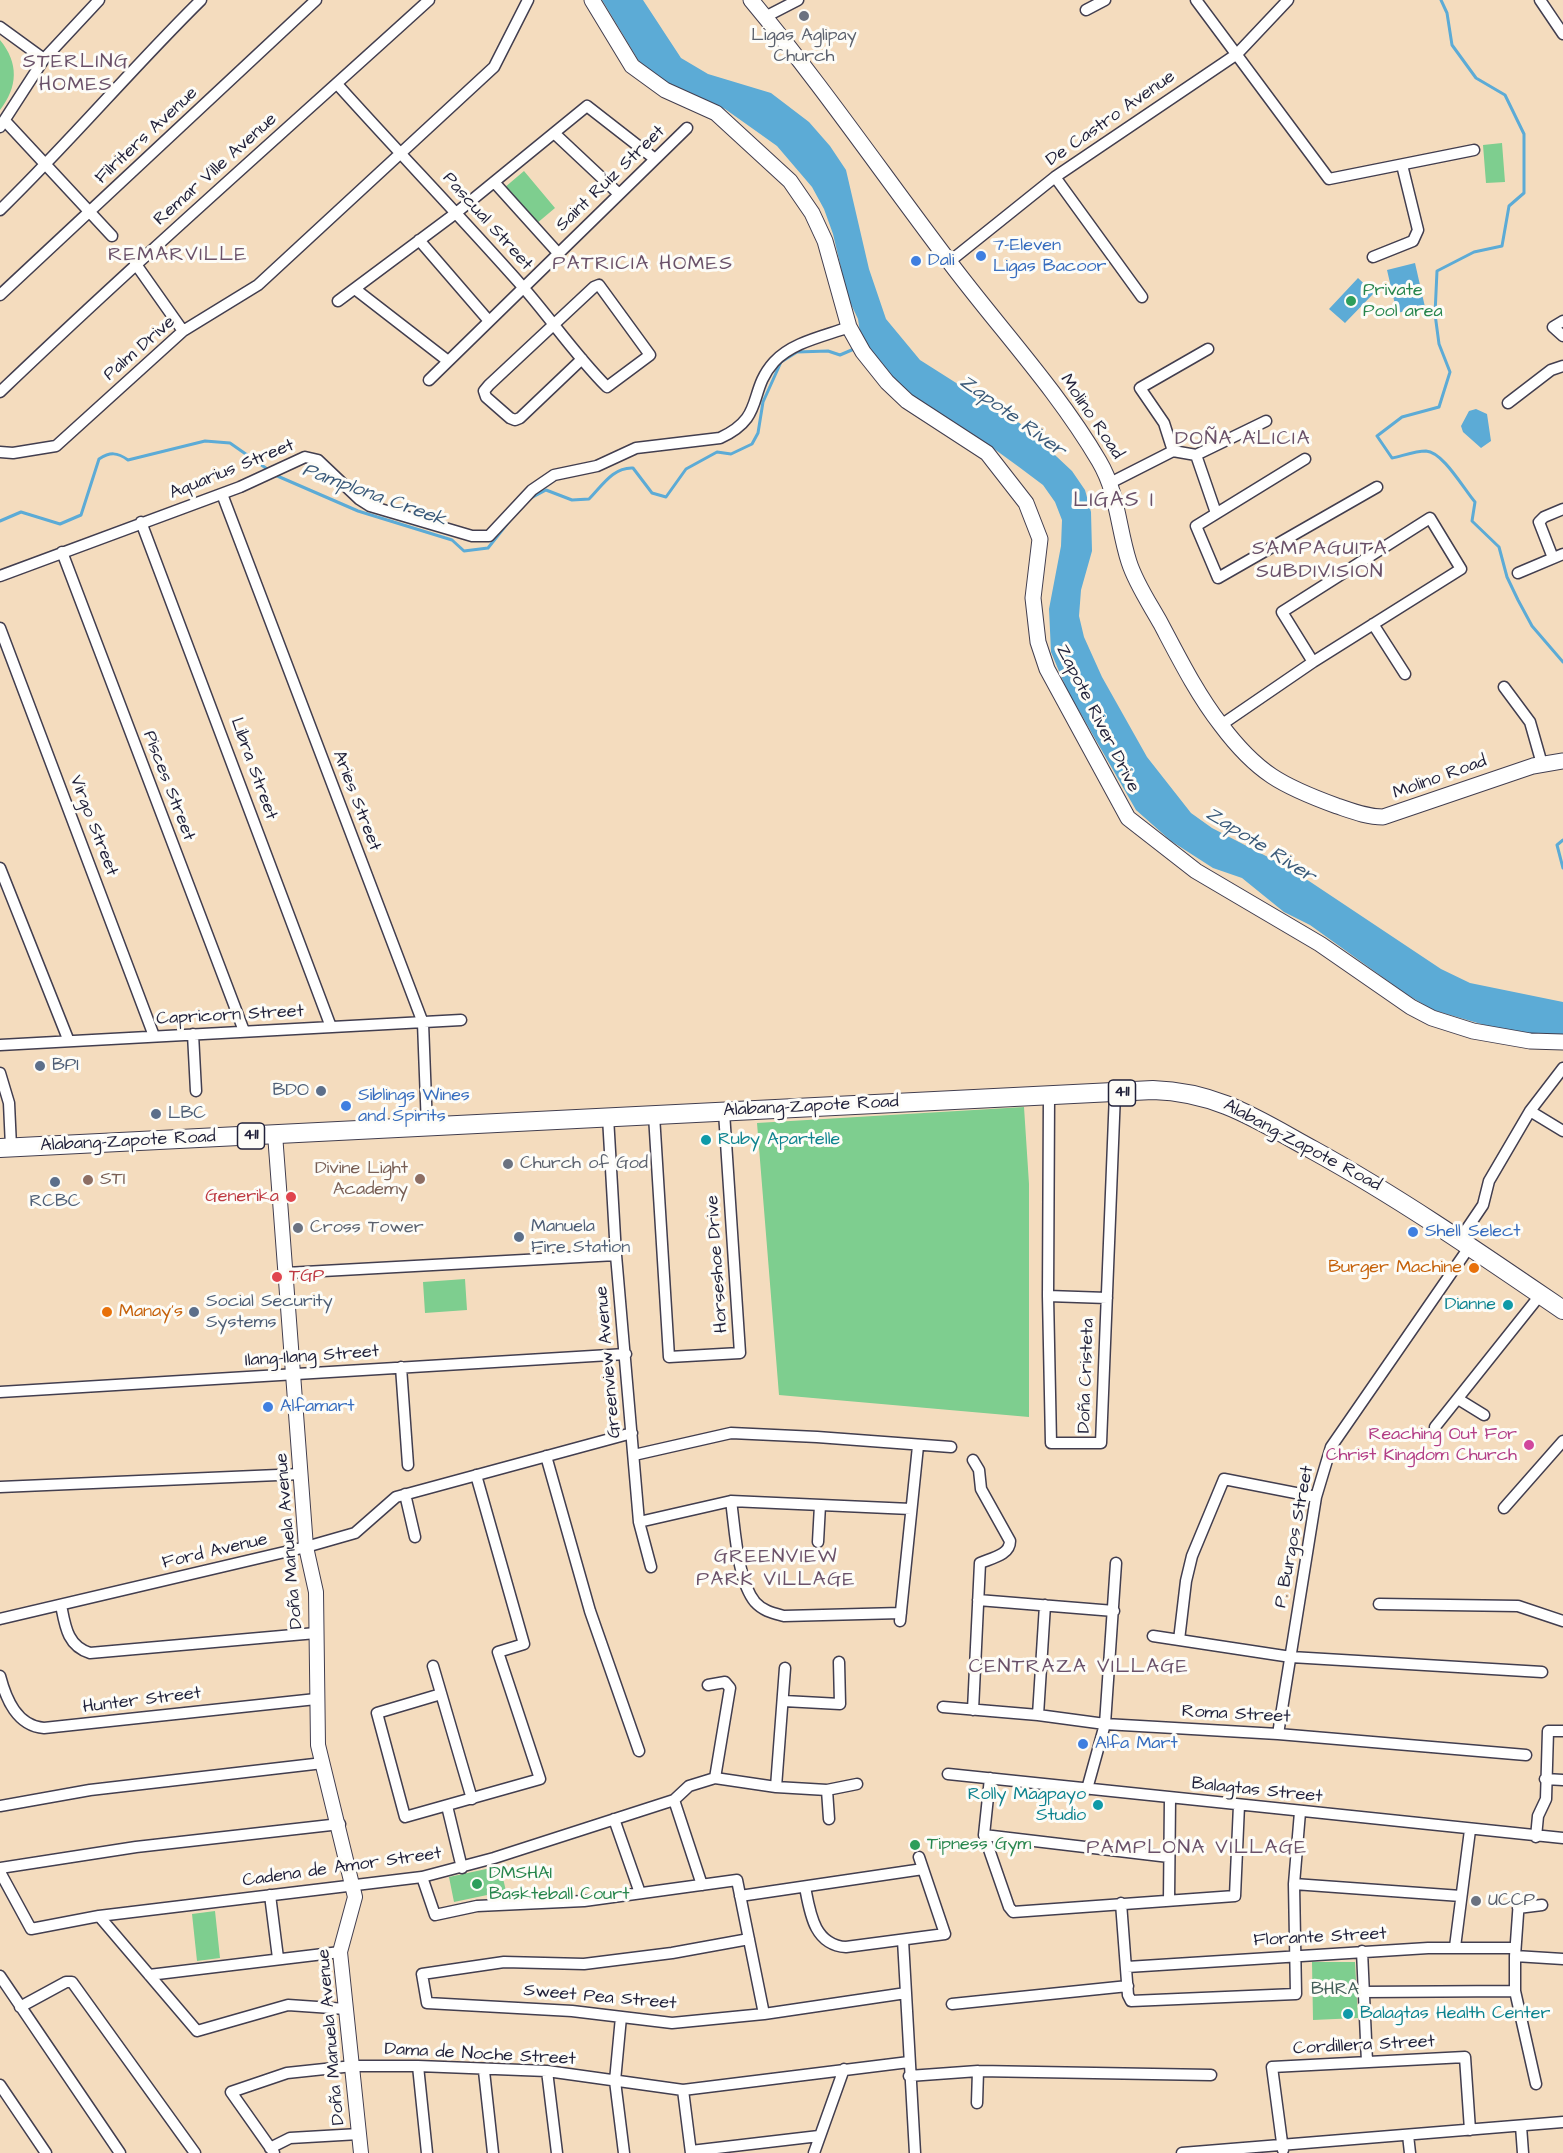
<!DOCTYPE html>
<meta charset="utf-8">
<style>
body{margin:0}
canvas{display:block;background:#f4dcbe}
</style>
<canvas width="1563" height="2153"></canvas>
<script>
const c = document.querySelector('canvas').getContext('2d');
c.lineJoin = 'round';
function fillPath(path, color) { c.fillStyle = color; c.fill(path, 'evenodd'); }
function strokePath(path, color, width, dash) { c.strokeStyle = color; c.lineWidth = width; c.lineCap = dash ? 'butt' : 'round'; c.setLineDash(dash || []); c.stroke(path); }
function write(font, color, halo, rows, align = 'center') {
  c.font = font + ' "Architects Daughter",sans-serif'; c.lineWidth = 6; c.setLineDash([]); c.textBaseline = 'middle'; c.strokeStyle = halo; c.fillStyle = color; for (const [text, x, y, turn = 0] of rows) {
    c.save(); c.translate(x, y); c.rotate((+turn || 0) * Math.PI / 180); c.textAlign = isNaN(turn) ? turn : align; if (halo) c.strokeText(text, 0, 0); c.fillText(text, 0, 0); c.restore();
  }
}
fillPath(new Path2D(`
 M0,40C19,63 18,87 0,110Z
 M1502,143L1505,182L1486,183L1483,145Z
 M524,171L555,208L536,224L504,188Z
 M1024,1107L1029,1184V1417L779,1395L757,1123Z
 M465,1279L467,1310L425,1313L423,1282Z
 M500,1866L506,1891L454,1902L449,1877Z
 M215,1911L220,1958L197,1961L192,1914Z
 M1312,1962H1355L1358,2018L1313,2020Z`), '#7ece8f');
fillPath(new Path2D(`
 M602,0H643L681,58L708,74L771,93L809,122L830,146L846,170L869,269L886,319L920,360L1024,426L1072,471L1085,490L1091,512L1092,551L1081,590L1079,616L1084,637L1102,677L1147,757L1191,813L1212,828L1291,869L1441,969L1470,983L1563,1002V1036L1505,1031L1433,1010L1406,994L1310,925L1284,912L1242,878L1213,868L1171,841L1136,810L1066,688L1051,652L1049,609L1061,546L1062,520L1055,502L1043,485L1019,467L986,443L920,402L891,379L862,345L858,319L848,298L833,234L824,209L812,187L777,146L756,131L725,109L665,84L640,63Z
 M1415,263L1425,307L1397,313L1387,270Z
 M1358,278L1374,293L1345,323L1329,309Z
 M1476,409L1487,414L1491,441L1481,448L1463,432L1461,426L1469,411Z`), '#5cabd6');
strokePath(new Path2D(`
 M1441,0L1447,13L1452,45L1476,78L1505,95L1524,134V193L1509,206L1502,246L1474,252L1437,271L1435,314L1439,344L1450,372L1439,407L1402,417L1377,436L1392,458C1402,456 1415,451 1426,451C1443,452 1463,488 1475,502L1472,521L1499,547L1507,577L1518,600L1532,626L1563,662
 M275,475L358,511L452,540L464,551L488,548L511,519
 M529,499L546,490L572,500L589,499C602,486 613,467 633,468L652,493L666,497L686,469L717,452L731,454L752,444L758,433L763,402L781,362L797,352L828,351L840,355L854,349
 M0,521L21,512L60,524L81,515L99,459C110,452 117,452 128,460L205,441L230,443L270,471
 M1563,840L1557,845L1563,868`), '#5cabd6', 3);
const minor = new Path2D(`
 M1196,0L1329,179L1474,150
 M1540,0L1563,34
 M1086,10L1105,0
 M765,17L798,0
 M0,27L44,59
 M337,84C398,152 461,217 522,286C551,319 576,356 607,387L650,355L599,285L594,287L489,385L484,391L486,397L510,418L515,420L520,418L582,359
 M6,122L112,236
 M0,127L44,59L99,0
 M554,133L619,194
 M1055,177L1142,297
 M494,182L558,253
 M0,210C70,142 132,68 201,0
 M419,240L489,321
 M1373,257L1413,241L1418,230L1402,165
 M949,262L1055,177L1237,54L1288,0
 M135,263L183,331
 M355,289L448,361
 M0,295L316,0
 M338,301L456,213L587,106L655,159
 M1563,321L1553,327L1563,336
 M429,380L687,128
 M0,392C140,258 286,130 429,0
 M1508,403L1551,370L1563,366
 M1173,451L1164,423L1140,388L1208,349
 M0,452L13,453L56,446L183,331L258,285L494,67L528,0
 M1196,455L1266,421
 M1305,459L1196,526L1218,578L1377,487
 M1110,483L1173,451L1196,455L1216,513
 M222,494L423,1023L427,1127
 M141,522L331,1027
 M62,552L244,1031
 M1553,558L1539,522L1544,517L1563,509
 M1518,573L1563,554
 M0,576L240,487L305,457L318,460L359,499L370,506L472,536H489L532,490L554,475L597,466L636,448L720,438C766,417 747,392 774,362C792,342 825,336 849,327
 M1373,624L1405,674
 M0,628L154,1036
 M1504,687L1530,722L1542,764
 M1221,725L1313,662L1461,569L1430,518L1282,612L1313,662
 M0,868L68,1039
 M193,1034L196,1091
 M0,1045L461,1020
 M0,1073L9,1103L11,1147
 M1049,1096L1048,1296L1051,1443H1101L1115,1093
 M1530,1111L1563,1131
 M654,1115L669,1357L740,1353L724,1112
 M608,1117L616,1255L639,1522L651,1567
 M1460,1239L1483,1205L1489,1181L1530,1111L1563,1068
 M286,1273L616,1255
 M1048,1296L1107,1298
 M401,1367L408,1465
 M0,1392L626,1354
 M1458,1399L1484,1415
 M1435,1427L1541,1294
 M634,1455L731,1433L817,1437L951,1447
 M546,1456L590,1611L639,1751
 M0,1487L301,1474
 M405,1494L415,1537
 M731,1501C735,1528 737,1580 755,1602C763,1611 773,1613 784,1616L901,1613
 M1504,1508L1563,1441
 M639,1522L731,1501L911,1509
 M818,1542L820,1505
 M978,1600L1114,1611
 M1379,1604L1518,1606L1563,1621
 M61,1605C65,1625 67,1646 90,1653L316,1633
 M0,1619L306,1547L355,1533L396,1497L632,1433
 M900,1621L918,1446
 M1153,1636L1291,1657L1542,1672
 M1179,1640L1186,1581L1192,1556L1224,1479L1316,1497
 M433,1666L472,1799
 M0,1676C6,1699 17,1726 44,1728L316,1699
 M708,1685L725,1682L730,1688L715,1778
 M441,1694L377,1713L405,1817L540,1779L498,1652L524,1644L476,1475
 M784,1701L840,1704L839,1662
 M943,1707L1038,1715L1105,1724L1278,1734L1526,1755
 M973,1710L980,1563C992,1558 1010,1555 1010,1541L981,1489L979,1470L973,1460
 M1038,1715L1045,1605
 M1278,1734L1316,1497L1331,1447L1470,1246
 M948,1774L1563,1838
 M990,1778L984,1835L1009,1907L1013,1912L1235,1896L1239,1805
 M1545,1779L1563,1780
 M776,1787L785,1668
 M1087,1789L1105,1724L1116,1563
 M827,1790L829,1819
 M674,1800L702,1885
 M0,1806L90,1790L323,1763
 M447,1806L462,1868
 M614,1819L640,1893
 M984,1835L1169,1857
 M1536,1837L1538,1816L1546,1799L1548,1731H1563
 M0,1868L136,1847L340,1824
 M0,1872L31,1929L99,1916L422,1877L494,1858L674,1800L689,1786L715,1778L776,1787L827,1790L857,1784
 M422,1877L435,1915L477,1906L584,1901L737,1880L764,2014
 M1294,1884L1461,1896
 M805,1887C810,1913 814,1945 846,1947L945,1934L919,1857
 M270,1895L278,1958
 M740,1896L923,1869
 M1169,1900L1170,1798
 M1519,1900L1515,1956V1991L1536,2084
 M1121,1903L1128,1995L1131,2001L1296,1994L1294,1884L1300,1812
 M1518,1908L1542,1905
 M99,1916L197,2031L288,2005L346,2009
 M749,1939L672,1953L584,1964L504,1962L422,1974L427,2003L572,2011L672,2023L764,2014L906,1993
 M903,1940L915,2153
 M1455,1947L1470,1830
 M1362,1951L1367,2062
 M1515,1956L1563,1959
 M1127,1967L1428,1948H1515
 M149,1975L340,1952
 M0,1976L120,2153
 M1363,1992L1515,1991
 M952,2004L1128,1986
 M20,2007L66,1982H72L195,2153
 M621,2017L615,2081L624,2153
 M418,2066L427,2153
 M484,2071L493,2153
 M547,2071L557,2153
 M909,2076L978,2071L1211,2075
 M0,2085L46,2153
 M683,2090L691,2153
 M977,2103L978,2071
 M1521,2126L1523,2153
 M1408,2135L1410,2153
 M270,2148L290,2138L359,2134
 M1283,2150L1272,2067L1465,2057L1470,2130
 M691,2151L819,2136
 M274,2153L231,2092L287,2073L353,2066H418L547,2071L683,2090L909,2062
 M814,2153L844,2069
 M1182,2153L1563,2122`);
const tertiary = new Path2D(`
 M275,1134L306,1547L316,1592L318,1745L355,1897L340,1952L361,2153`);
const secondary = new Path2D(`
 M592,0L632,66L665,90L716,113L790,181L812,213L825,241L849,327L863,352L887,382L907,401L987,453L1026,503L1040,539L1033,598L1038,642L1047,669L1128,818L1196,871L1320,944L1411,1007L1432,1018L1473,1031L1530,1041L1563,1042
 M751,0C821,84 882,173 948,260C998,327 1056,388 1099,461C1118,493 1118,528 1129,562C1136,584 1150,604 1161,624C1179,658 1197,694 1221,725C1257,773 1282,786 1337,806C1352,811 1367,817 1383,817L1533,766L1563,761`);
const trunk = new Path2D(`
 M0,1148L1153,1090C1218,1092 1258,1120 1313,1150C1400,1198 1481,1254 1563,1310`);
strokePath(minor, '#423e4f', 13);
strokePath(tertiary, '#423e4f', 16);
strokePath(secondary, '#423e4f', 17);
strokePath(trunk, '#423e4f', 20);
strokePath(minor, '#fff', 10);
strokePath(tertiary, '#fff', 14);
strokePath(secondary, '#fff', 15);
strokePath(trunk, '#fff', 18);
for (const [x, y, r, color] of [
 [804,16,6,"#6b7280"],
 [981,256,6,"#3f7fe0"],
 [916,261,6,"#3f7fe0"],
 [1351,301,6,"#2e9e5b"],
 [40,1066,6,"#5c6f8a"],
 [321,1091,6,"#5c6f8a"],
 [346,1106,6,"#3f7fe0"],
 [156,1114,6,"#5c6f8a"],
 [706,1140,6,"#0f9aa8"],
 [508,1164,6,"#6b7280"],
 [420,1179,6,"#8d6e63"],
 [88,1180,6,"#8d6e63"],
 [55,1182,6,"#5c6f8a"],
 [291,1197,6,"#e0444e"],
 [298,1228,6,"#6b7280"],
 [1413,1232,6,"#3f7fe0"],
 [519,1237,6,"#5c6f8a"],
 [1474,1268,6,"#e8710a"],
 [277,1277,6,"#e0444e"],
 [1508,1305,6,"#0f9aa8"],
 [107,1312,6,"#e8710a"],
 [194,1312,6,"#5c6f8a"],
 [268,1407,6,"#3f7fe0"],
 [1529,1445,6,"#d1479c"],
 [1083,1744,6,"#3f7fe0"],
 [1098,1805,6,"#0f9aa8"],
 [915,1845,6,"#2e9e5b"],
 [477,1884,6,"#2e9e5b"],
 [1476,1901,6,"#6b7280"],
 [1348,2014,6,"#0f9aa8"]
]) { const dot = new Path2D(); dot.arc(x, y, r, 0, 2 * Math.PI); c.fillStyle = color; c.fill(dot); strokePath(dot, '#fdfcf7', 2); }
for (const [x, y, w] of [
 [1122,1093,27],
 [251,1136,27]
]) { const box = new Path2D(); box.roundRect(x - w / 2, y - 13, w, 26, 4.5); c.fillStyle = '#fdfcf7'; c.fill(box); strokePath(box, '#22223b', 1.5); }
write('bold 16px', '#22223b', null, [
 ["411",1122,1093],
 ["411",251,1136]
]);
write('18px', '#5b616d', '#fdfcf7', [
 ["Ligas Aglipay",804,36,"center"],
 ["Church",804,57,"center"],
 ["Church of God",520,1164],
 ["Cross Tower",310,1228],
 ["UCCP",1488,1901]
], 'left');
write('18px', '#22223b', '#fdfcf7', [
 ["De Castro Avenue",1111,119,-35],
 ["Filriters Avenue",147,136,-43],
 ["Remar Ville Avenue",216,170,-42],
 ["Saint Ruiz Street",611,179,-44],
 ["Pascual Street",487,222,48],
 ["Palm Drive",140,349,-41],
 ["Molino Road",1091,417,56],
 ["Aquarius Street",232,470,-22],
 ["Zapote River Drive",1097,719,63],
 ["Libra Street",253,769,70],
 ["Molino Road",1440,778,-20],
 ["Pisces Street",168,786,69],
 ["Aries Street",356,801,69],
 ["Virgo Street",93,826,69],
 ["Capricorn Street",230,1016,-3],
 ["Alabang-Zapote Road",811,1107,-3],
 ["Alabang-Zapote Road",128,1142,-3],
 ["Alabang-Zapote Road",1302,1146,28],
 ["Horseshoe Drive",718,1264,-94],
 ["Ilang-Ilang Street",312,1357,-4],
 ["Greenview Avenue",609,1362,-95],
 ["Doña Cristeta",1087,1376,-88],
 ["P. Burgos Street",1295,1537,-79],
 ["Doña Manuela Avenue",290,1541,-95],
 ["Ford Avenue",215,1552,-13],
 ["Hunter Street",142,1701,-7],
 ["Roma Street",1236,1715,3],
 ["Balagtas Street",1257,1791,6],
 ["Cadena de Amor Street",342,1868,-8],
 ["Florante Street",1320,1938,-3],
 ["Sweet Pea Street",600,1998,5],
 ["Doña Manuela Avenue",332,2037,-95],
 ["Cordillera Street",1364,2046,-3],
 ["Dama de Noche Street",480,2055,3]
]);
write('18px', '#366cbe', '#fdfcf7', [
 ["7-Eleven",993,246],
 ["Ligas Bacoor",993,267],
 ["Dali",928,261],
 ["Siblings Wines",358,1096],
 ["and Spirits",358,1117],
 ["Shell Select",1425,1232],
 ["Alfamart",280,1407],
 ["Alfa Mart",1095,1744]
], 'left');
write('18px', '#27864d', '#fdfcf7', [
 ["Private",1363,291],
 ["Pool area",1363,312],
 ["Tipness Gym",927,1845],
 ["DMSHAI",489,1874],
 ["Baskteball Court",489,1895]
], 'left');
write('18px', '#4e5e75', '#fdfcf7', [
 ["BPI",52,1066],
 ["BDO",309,1091,"right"],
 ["LBC",168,1114],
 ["RCBC",55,1202,"center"],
 ["Manuela",531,1227],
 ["Fire Station",531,1248],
 ["Social Security",206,1302],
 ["Systems",206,1323]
], 'left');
write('18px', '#0d838f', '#fdfcf7', [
 ["Ruby Apartelle",718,1140],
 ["Dianne",1496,1305,"right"],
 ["Rolly Magpayo",1086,1795,"right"],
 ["Studio",1086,1816,"right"],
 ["Balagtas Health Center",1360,2014]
], 'left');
write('18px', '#785e54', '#fdfcf7', [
 ["Divine Light",408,1169],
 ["Academy",408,1190],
 ["STI",100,1180,"left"]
], 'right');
write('18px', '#be3a42', '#fdfcf7', [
 ["Generika",279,1197],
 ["TGP",289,1277,"left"]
], 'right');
write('18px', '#c56008', '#fdfcf7', [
 ["Burger Machine",1462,1268],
 ["Manay's",119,1312,"left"]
], 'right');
write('18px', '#b23c85', '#fdfcf7', [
 ["Reaching Out For",1517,1435],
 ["Christ Kingdom Church",1517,1456]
], 'right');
write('18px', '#425e58', '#fdfcf7', [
 ["BHRA",1335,1990]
]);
c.letterSpacing = '1.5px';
write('20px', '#6a5169', '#fdfcf7', [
 ["STERLING",76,63],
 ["HOMES",76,86],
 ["REMARVILLE",178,256],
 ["PATRICIA HOMES",643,265],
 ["DOÑA ALICIA",1243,440],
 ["SAMPAGUITA",1320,550],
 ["SUBDIVISION",1320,573],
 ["GREENVIEW",776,1558],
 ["PARK VILLAGE",776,1581],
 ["CENTRAZA VILLAGE",1079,1668],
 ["PAMPLONA VILLAGE",1197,1849]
]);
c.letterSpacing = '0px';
write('italic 20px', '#395979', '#fdfcf7', [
 ["Zapote River",1012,417,36],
 ["Pamplona Creek",374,496,20],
 ["Zapote River",1260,846,32]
]);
c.letterSpacing = '1.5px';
write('21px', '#6a5169', '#fdfcf7', [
 ["LIGAS I",1114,502]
]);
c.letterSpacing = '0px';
</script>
